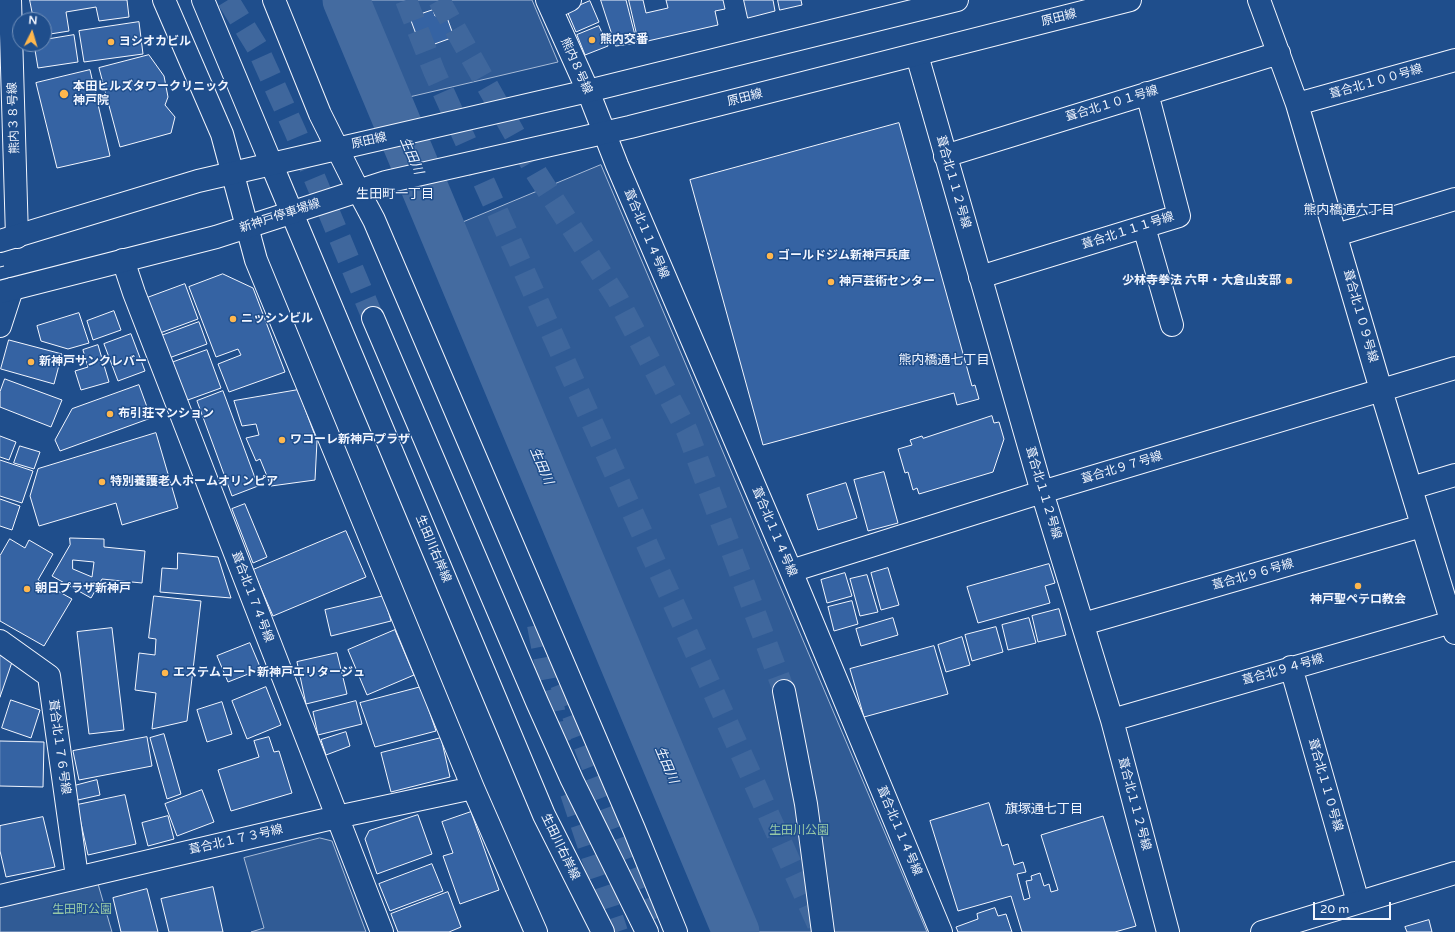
<!DOCTYPE html>
<meta charset="utf-8">
<style>
body{margin:0}
#map{position:relative;width:1455px;height:932px;overflow:hidden;background:#1f4e8c;font-family:"Varela Round",sans-serif}
canvas{display:block}
.north{position:absolute;left:12px;top:12px;width:40px;height:40px;box-sizing:border-box;background:#1f4e8c;border:1px solid #7391ba;border-radius:50%;rotate:5deg;font-size:11px;font-weight:700;line-height:16px;text-align:center;color:#f2f6ff}
.north::after{content:'';display:block;margin:auto;width:14px;height:18px;background:#ffb74d;clip-path:polygon(50% 0,100% 100%,50% 72%,0 100%)}
.scale{position:absolute;left:1313px;top:902px;width:78px;height:18px;box-sizing:border-box;border:2px solid #f2f6ff;border-top:0;padding-left:5px;font-size:12px;line-height:14px;white-space:nowrap;color:#f2f6ff;-webkit-text-stroke:3px #1f4e8c;paint-order:stroke}
</style>
<div id="map">
<canvas width="1455" height="932"></canvas>
<div class="north">N</div>
<div class="scale">20 m</div>
</div>
<script>
const c = document.querySelector('canvas').getContext('2d');
c.lineJoin = 'round';
function fillPath(path, color) { c.fillStyle = color; c.fill(path, 'evenodd'); }
function strokePath(path, color, width, dash) { c.strokeStyle = color; c.lineWidth = width; c.lineCap = dash ? 'butt' : 'round'; c.setLineDash(dash || []); c.stroke(path); }
function write(font, color, halo, rows, align = 'center') {
  c.font = font + ' "Varela Round","Noto Sans JP",sans-serif'; c.lineWidth = 3; c.setLineDash([]); c.textBaseline = 'middle'; c.strokeStyle = halo; c.fillStyle = color; for (const [text, x, y, turn = 0] of rows) {
    c.save(); c.translate(x, y); c.rotate((+turn || 0) * Math.PI / 180); c.textAlign = isNaN(turn) ? turn : align; if (halo) c.strokeText(text, 0, 0); c.fillText(text, 0, 0); c.restore();
  }
}
const built = new Path2D(`
 M362,0H532L558,62L405,98Z
 M601,165L927,932H756L459,224Z
 M320,838L332,841L366,932H251L264,928L244,858Z
 M98,884L112,932H0V906Z`);
fillPath(built, '#305b95');
strokePath(built, '#a8bbd7', 1);
strokePath(new Path2D(`
 M346,0L736,932`), '#446ba0', 47);
const building = new Path2D(`
 M30,0H127L129,17L99,21L96,7L66,12L69,31L44,35V20H31L33,19Z
 M601,0H626L637,43L616,46Z
 M629,0H643L646,13L668,8L666,0H723L725,9L715,11L718,25L639,43Z
 M744,0H773L775,11L748,18Z
 M778,0H801L802,5L780,10Z
 M590,1L599,22L576,32L567,11Z
 M433,10L435,16L445,12L454,37L429,46L427,39L419,42L410,18Z
 M139,22L143,54L84,62L79,31Z
 M599,26L608,46L585,55L577,35Z
 M74,35L78,62L38,68L34,44H44V40Z
 M149,55L164,76L168,97L165,105L175,117L171,133L120,147L99,68Z
 M90,70L110,156L57,168L36,83Z
 M899,123L972,386L975,385L979,399L957,405L954,393L763,445L690,180Z
 M223,274L253,288L285,372L229,392L218,364L241,355L238,349L216,357L189,287Z
 M185,284L198,319L160,333L147,298Z
 M114,311L121,330L93,340L87,321Z
 M79,313L89,343L68,349L41,341L37,326Z
 M199,322L207,344L169,358L161,336Z
 M131,334L145,371L118,381L104,344Z
 M9,340L62,354L54,384L1,369Z
 M98,345L109,382L81,390L75,371L88,367L83,350Z
 M207,350L221,388L185,401L171,363Z
 M5,379L62,400L51,427L0,407V392Z
 M139,385L151,418L60,451L55,440L72,409Z
 M298,390L317,441L315,480L271,486L260,459L256,461L246,438L259,435L256,424L242,426L234,401Z
 M223,391L258,486L232,496L197,401Z
 M992,416L994,423L999,422L1004,439L993,472L919,494L917,488L913,490L908,472L905,473L898,449L912,445L910,440L922,436L923,438Z
 M156,433L178,508L122,525L116,503L39,526L30,496L38,469Z
 M0,436L16,442L9,460L0,457Z
 M20,446L40,452L34,469L14,463Z
 M0,460L33,471L22,503L0,496Z
 M884,472L898,523L868,531L854,480Z
 M846,483L857,518L818,530L807,495Z
 M0,499L20,506L12,530L0,526Z
 M245,504L267,557L253,563L232,509Z
 M346,531L366,577L273,616L253,570Z
 M70,538L104,539V547L145,551L142,583L102,579L91,598L52,576L70,545ZM73,560L94,562L92,577L73,569Z
 M10,539L25,548L29,540L53,554L38,580L72,599L44,646L0,621V556Z
 M178,553L218,557L231,598L160,592L162,568L177,569Z
 M1049,564L1055,583L1045,586L1050,603L978,623L967,587Z
 M888,568L899,605L881,610L871,573Z
 M845,573L852,596L827,603L821,580Z
 M867,575L878,612L860,616L850,579Z
 M154,596L201,601L187,721L152,729L156,693L135,690L139,653L155,655L156,639L149,638Z
 M384,596L391,621L331,636L325,610Z
 M852,601L858,624L834,631L828,607Z
 M1059,609L1066,635L1038,642L1032,616Z
 M893,618L898,635L861,646L856,629Z
 M1029,618L1036,643L1008,650L1002,625Z
 M996,627L1003,652L972,661L965,635Z
 M112,628L124,730L89,734L77,632Z
 M395,630L414,675L367,695L348,650Z
 M962,637L970,665L946,672L938,645Z
 M250,643L261,669L228,682L217,656Z
 M934,646L948,694L864,717L850,669Z
 M337,653L347,694L306,704L297,662Z
 M0,655L12,662L0,697Z
 M266,687L281,725L247,739L232,701Z
 M421,687L436,731L375,747L360,703Z
 M11,700L40,710L31,738L2,728Z
 M356,701L362,724L318,735L313,712Z
 M222,702L232,734L207,742L197,710Z
 M346,732L350,746L326,755L321,740Z
 M164,734L181,794L167,799L150,738Z
 M147,737L152,766L79,780L73,751Z
 M269,737L274,752L279,751L292,793L231,811L218,770L259,757L254,741Z
 M441,738L450,777L391,792L381,753Z
 M0,741L44,742L43,787L0,786Z
 M97,780L100,795L78,800L74,786Z
 M202,790L214,822L177,836L165,804Z
 M125,795L136,844L88,855L77,805Z
 M989,803L1002,846L1008,844L1014,865L1023,862L1026,872L1017,874L1024,900L1030,898L1026,881L1032,880L1031,876L1040,873L1044,886L1049,884L1051,892L1058,890L1041,835L1103,816L1136,926L1115,932H1022L1011,896L958,911L930,821Z
 M471,812L499,890L460,904L443,856L453,853L442,822Z
 M418,815L432,854L377,874L365,839L369,831Z
 M168,816L174,839L148,846L142,823Z
 M43,817L55,867L6,877L0,851V826Z
 M432,864L443,891L390,911L379,884Z
 M213,887L223,932H169L161,899Z
 M147,889L158,932H121L113,898Z
 M448,892L461,927L449,932H398L391,914Z
 M995,908L998,916L1006,914L1012,932H958L956,927L978,919L977,914Z
 M1429,920L1432,932H1407L1405,927Z`);
fillPath(building, '#3563a3');
strokePath(building, '#f2f6ff', 1);
strokePath(new Path2D(`
 M228,0L257,47L295,131L373,318
 M406,0L434,71L820,929
 M439,0L537,174L617,298L687,431L784,691
 M538,625L560,742
 M561,684L653,925
 M571,793L617,932`), '#3f679d', 22, [22, 11]);
const street = new Path2D(`
 M164,0L222,134L256,260L473,788L536,932
 M547,0L588,91L617,165L791,571L941,932
 M1259,0L1297,104L1381,390L1455,633
 M551,9L570,0
 M917,55L1042,492L1112,720L1168,932
 M1297,104L1455,60
 M945,156L1279,53
 M1144,227L1172,325
 M1336,235L1455,199
 M123,260L134,293L382,932
 M980,277L1179,216L1147,93
 M0,326L12,289
 M1411,488L1455,475
 M791,571L1042,492L1455,368
 M1083,624L1422,526
 M0,641L49,676L77,877
 M1291,667L1358,902
 M1112,720L1455,621
 M0,896L337,817L473,788`);
const secondary = new Path2D(`
 M10,0L17,237
 M271,163L544,815L603,932
 M358,190L374,220L634,829L676,932
 M373,318L537,702L572,780L647,932
 M784,691L806,804L823,932
 M1262,932L1455,873`);
const primary = new Path2D(`
 M203,0L271,163
 M274,0L320,114L358,190
 M0,241L198,181L588,91L957,0
 M0,292L216,237L386,182L630,127L1130,0`);
strokePath(street, '#f2f6ff', 24);
strokePath(secondary, '#f2f6ff', 24);
strokePath(primary, '#f2f6ff', 24);
strokePath(street, '#1f4e8c', 22);
strokePath(secondary, '#1f4e8c', 22);
strokePath(primary, '#1f4e8c', 22);
strokePath(new Path2D(`
 M0,267L4,266`), '#f2f6ff', 1, [5, 2]);
for (const [x, y, r, color] of [
 [592,40,4,"#ffb74d"],
 [111,42,4,"#ffb74d"],
 [64,94,5,"#ffb74d"],
 [770,256,4,"#ffb74d"],
 [1289,281,4,"#ffb74d"],
 [831,282,4,"#ffb74d"],
 [233,319,4,"#ffb74d"],
 [31,362,4,"#ffb74d"],
 [110,414,4,"#ffb74d"],
 [282,440,4,"#ffb74d"],
 [102,482,4,"#ffb74d"],
 [1358,586,4,"#ffb74d"],
 [27,589,4,"#ffb74d"],
 [165,673,4,"#ffb74d"]
]) { const dot = new Path2D(); dot.arc(x, y, r, 0, 2 * Math.PI); c.fillStyle = color; c.fill(dot); strokePath(dot, '#1f4e8c', 1.5); }
write('12px', '#f2f6ff', '#1f4e8c', [
 ["原田線",1059,18,-14],
 ["熊内８号線",576,66,66],
 ["葺合北１００号線",1376,82,-16],
 ["原田線",745,98,-14],
 ["葺合北１０１号線",1112,104,-17],
 ["熊内３８号線",14,118,-92],
 ["原田線",369,141,-13],
 ["葺合北１１２号線",953,182,74],
 ["新神戸停車場線",280,216,-18],
 ["葺合北１１１号線",1128,231,-18],
 ["葺合北１１４号線",646,234,67],
 ["葺合北１０９号線",1360,316,74],
 ["葺合北９７号線",1122,468,-17],
 ["葺合北１１２号線",1043,493,73],
 ["葺合北１１４号線",774,532,67],
 ["生田川右岸線",433,549,67],
 ["葺合北９６号線",1253,575,-16],
 ["葺合北１７４号線",252,597,69],
 ["葺合北９４号線",1283,670,-16],
 ["葺合北１７６号線",59,747,82],
 ["葺合北１１０号線",1325,785,74],
 ["葺合北１１２号線",1134,804,75],
 ["葺合北１１４号線",899,831,67],
 ["葺合北１７３号線",236,840,-13],
 ["生田川右岸線",560,847,64]
]);
write('bold 12px', '#f2f6ff', '#1f4e8c', [
 ["熊内交番",600,40],
 ["ヨシオカビル",119,42],
 ["本田ヒルズタワークリニック",73,87],
 ["神戸院",73,101],
 ["ゴールドジム新神戸兵庫",778,256],
 ["少林寺拳法 六甲・大倉山支部",1281,281,"right"],
 ["神戸芸術センター",839,282],
 ["ニッシンビル",241,319],
 ["新神戸サンクレバー",39,362],
 ["布引荘マンション",118,414],
 ["ワコーレ新神戸プラザ",290,440],
 ["特別養護老人ホームオリンピア",110,482],
 ["朝日プラザ新神戸",35,589],
 ["神戸聖ぺテロ教会",1358,600,"center"],
 ["エステムコート新神戸エリタージュ",173,673]
], 'left');
write('12px', '#97c8a6', '#1f4e8c', [
 ["生田川公園",799,831],
 ["生田町公園",82,910]
]);
write('italic 13px', '#f2f6ff', '#1f4e8c', [
 ["生田川",411,156,67],
 ["生田川",541,466,67],
 ["生田川",666,765,67]
]);
write('13px', '#f2f6ff', '#1f4e8c', [
 ["生田町一丁目",395,195],
 ["熊内橋通六丁目",1349,211],
 ["熊内橋通七丁目",944,361],
 ["旗塚通七丁目",1044,810]
]);
</script>
